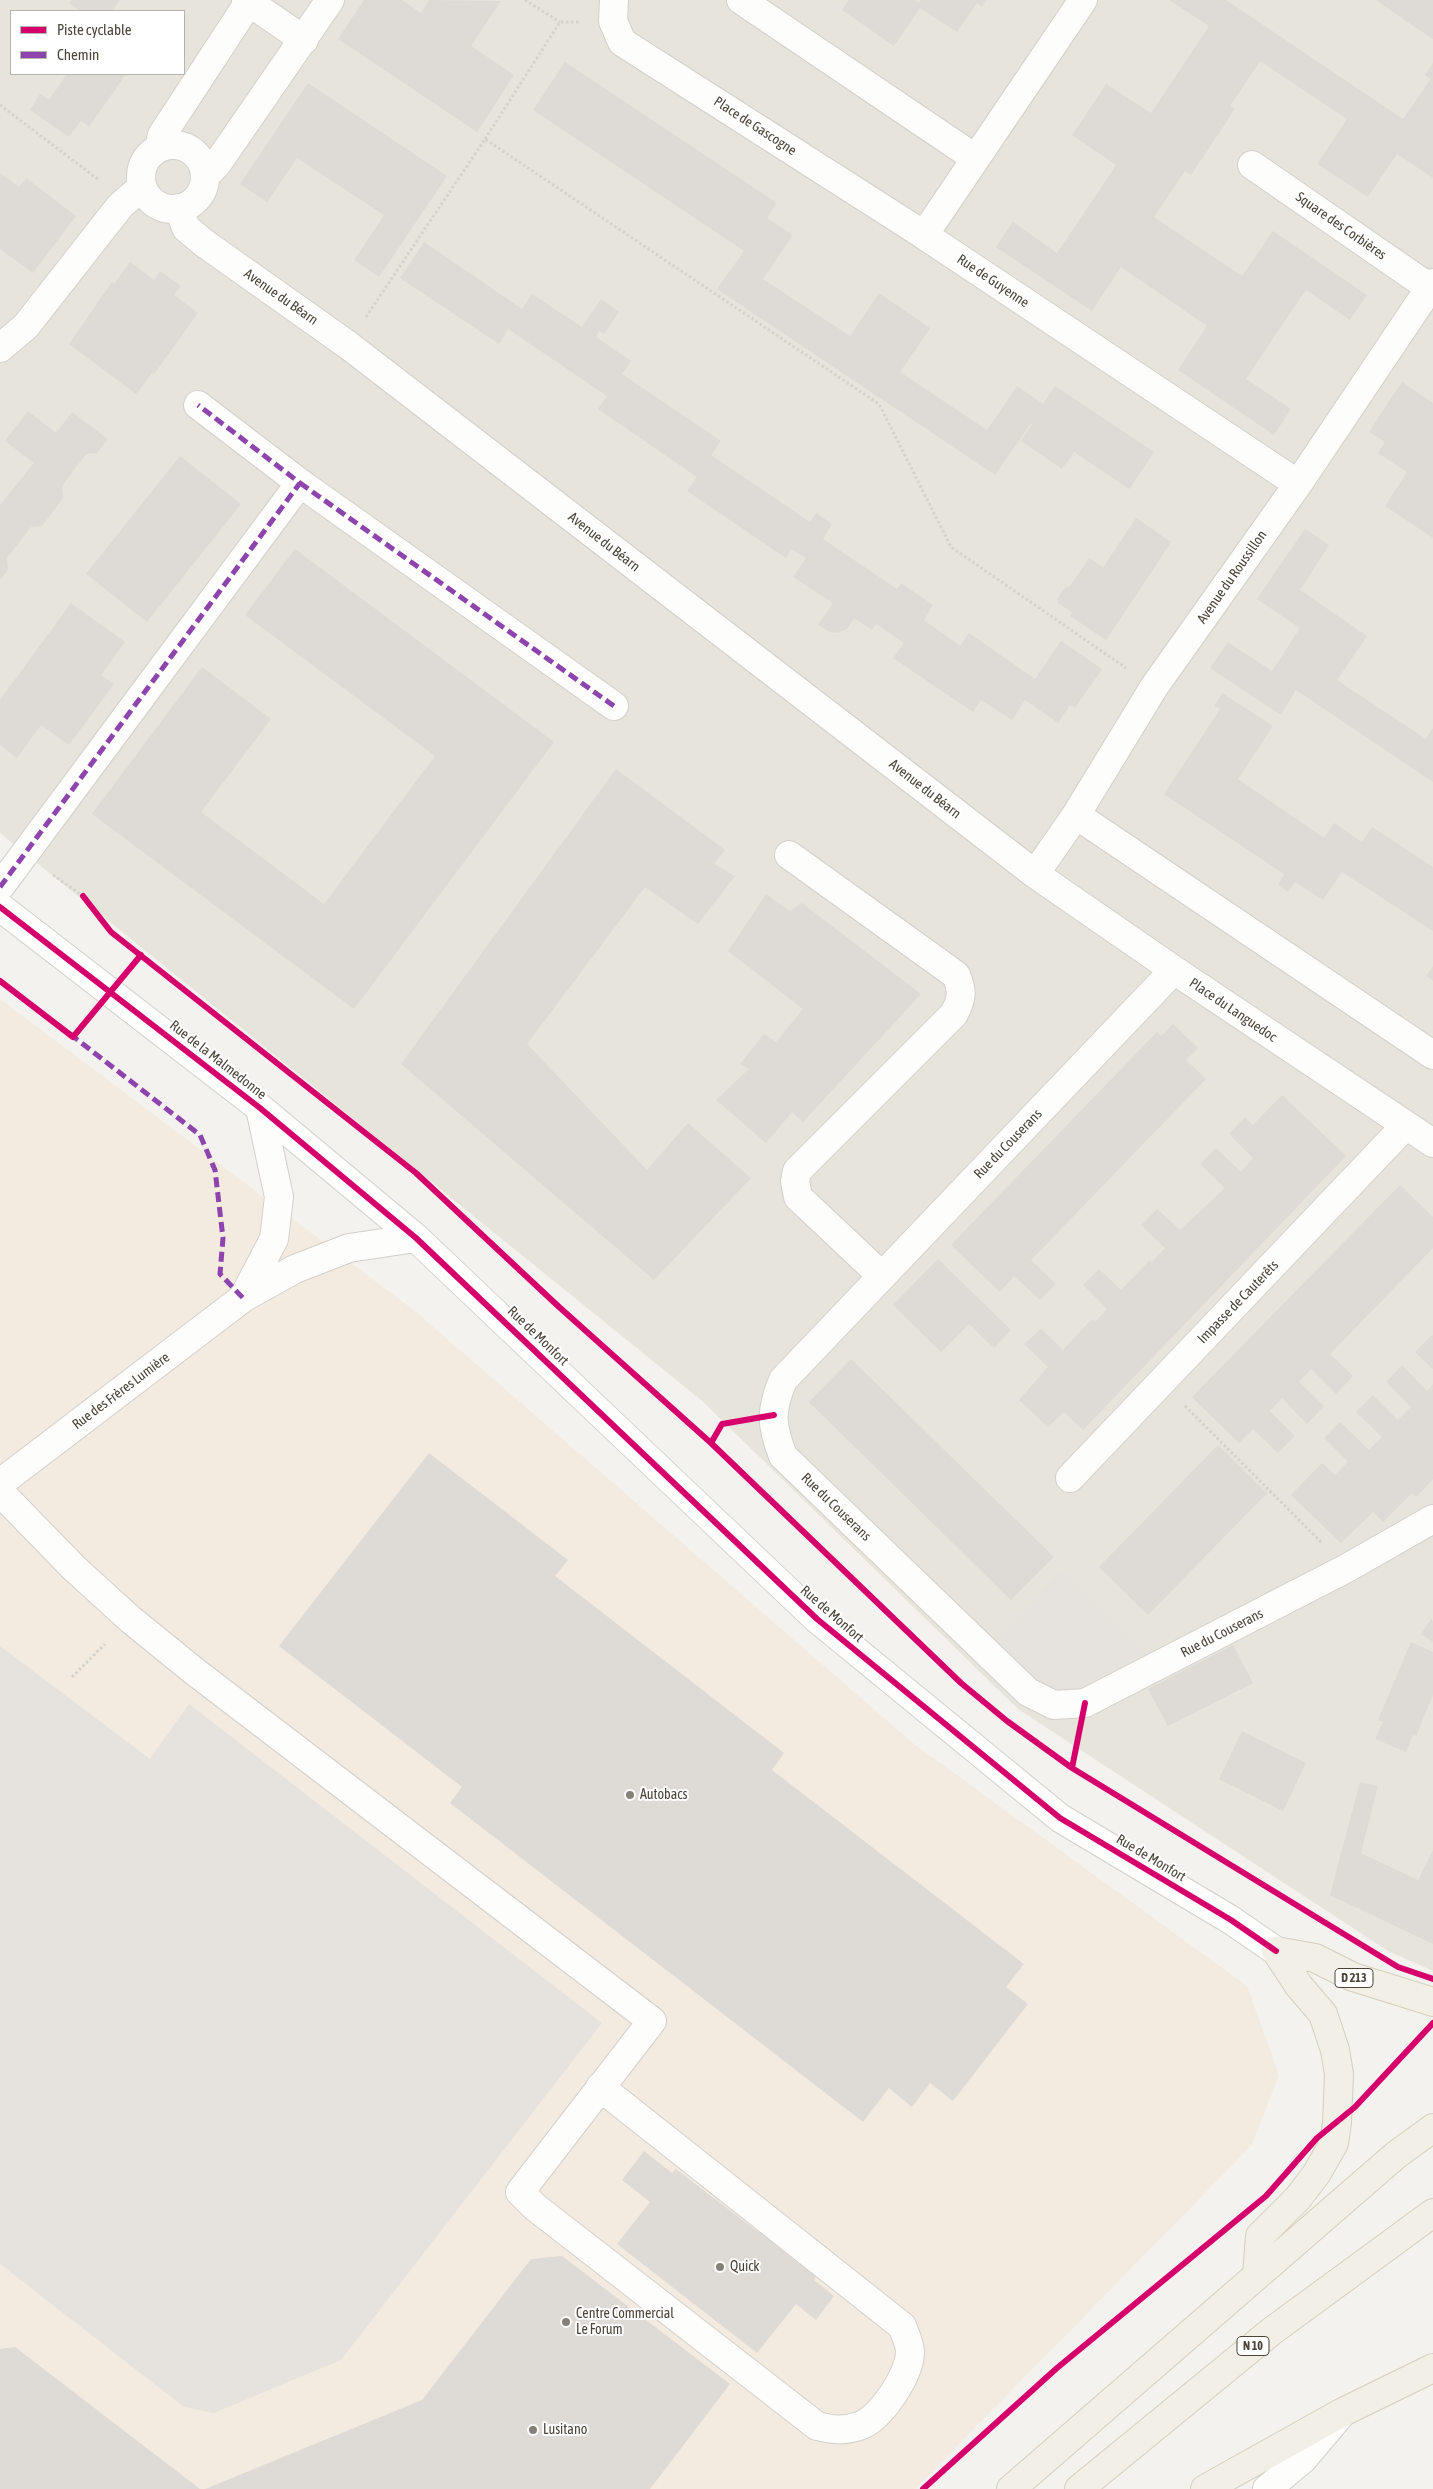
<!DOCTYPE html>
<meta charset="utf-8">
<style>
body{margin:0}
#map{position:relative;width:1433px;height:2489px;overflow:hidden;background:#f4f2ee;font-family:"Asap Condensed",sans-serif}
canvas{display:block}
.legend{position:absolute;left:10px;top:10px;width:175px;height:65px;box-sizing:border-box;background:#fff;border:1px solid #b7b4b0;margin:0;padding:6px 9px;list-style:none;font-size:15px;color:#4b4439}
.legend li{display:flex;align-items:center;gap:10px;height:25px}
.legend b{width:25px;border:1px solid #b7b4b0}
</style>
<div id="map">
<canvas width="1433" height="2489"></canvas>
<ul class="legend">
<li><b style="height:6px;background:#d6006c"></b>Piste cyclable</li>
<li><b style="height:6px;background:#8e44ad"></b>Chemin</li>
</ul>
</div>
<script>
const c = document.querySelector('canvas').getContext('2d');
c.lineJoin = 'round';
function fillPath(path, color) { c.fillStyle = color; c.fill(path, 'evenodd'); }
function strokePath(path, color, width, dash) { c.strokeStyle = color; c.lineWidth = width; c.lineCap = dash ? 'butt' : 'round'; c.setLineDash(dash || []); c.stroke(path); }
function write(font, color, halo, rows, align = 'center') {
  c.font = font + ' "Asap Condensed",sans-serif'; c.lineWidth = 4; c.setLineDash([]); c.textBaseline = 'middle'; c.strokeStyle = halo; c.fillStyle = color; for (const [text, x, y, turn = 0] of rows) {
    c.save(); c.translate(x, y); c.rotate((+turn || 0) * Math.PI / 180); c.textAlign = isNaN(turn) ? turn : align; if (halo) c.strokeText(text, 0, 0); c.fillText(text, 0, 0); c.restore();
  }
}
fillPath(new Path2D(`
 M0,0H1433V1971L1388,1951L1018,1709L701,1400L0,833ZM11,11H184V74H11Z`), '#e7e4dc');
fillPath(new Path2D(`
 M0,999L415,1311L914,1744L1247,1986L1279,2075L1252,2145L915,2489H0Z`), '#f3ebdf');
fillPath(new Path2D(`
 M1063,1571L1145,1653L1080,1689L1058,1690L1031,1679L994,1643Z
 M0,1646L150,1759L189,1704L602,2023L341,2360L214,2413L184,2407L0,2264Z`), '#e6e3df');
fillPath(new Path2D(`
 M71,0H120L112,11H80L69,3Z
 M364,0H402L421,13L429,0L501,1L471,46L514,75L477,132L338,39Z
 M849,0H914L919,3L921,0H987L982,7L977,3L957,32L920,8L894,46L842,10Z
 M1169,0H1226L1403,119L1431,79L1425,75L1433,63V178L1397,154L1368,197L1317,164L1347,119L1260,61L1230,106L1235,109L1191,175L1185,171L1154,217L1242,276L1273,231L1367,295L1350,320L1306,290L1276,334L1246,379L1291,409L1274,435L1178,370L1207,326L1121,267L1092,311L996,247L1013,222L1057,253L1116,165L1072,135L1106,84L1151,113L1209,26Z
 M1376,0H1433V39L1406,21Z
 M565,62L777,203L767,218L793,235L763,279L850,336L879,293L930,328L900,372L987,430L1017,386L1043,404L1055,386L1154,452L1129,489L1074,452L1062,469L1021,441L1032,424L1031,423L995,475L717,289L744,251L533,110Z
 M67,74H126L89,127L81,121L69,137L30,110L40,94L49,100Z
 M308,83L447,176L379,277L354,260L384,215L297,158L267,202L240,184Z
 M0,173L19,187L26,178L76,216L33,273L0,249Z
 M424,242L522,309L532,294L582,327L601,299L619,312L604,334L599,331L596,337L631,361L622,374L721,441L711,455L810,522L816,513L832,524L823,539L897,589L901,583L933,605L924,620L960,646L969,633L1035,679L1061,641L1102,669L1075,708L1070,705L1058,723L1025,700L1012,720L981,700L973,712L893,658L904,643L876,624L872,630L854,618L847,629L838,633L830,632L818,625L833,603L793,577L806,558L791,549L786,558L687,491L697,477L598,409L607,396L508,329L499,344L400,278Z
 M130,262L154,280L160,271L181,286L174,295L198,313L154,374L152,373L136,394L69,344L112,282L114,284Z
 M1402,382L1433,403V538L1385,506L1407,472L1378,453L1385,442L1369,432Z
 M28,411L56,433L72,412L108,439L97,453L86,454L62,486L63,498L42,526L31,527L7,558L8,570L0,580V505L34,463L5,441Z
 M180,456L241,504L147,622L86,574Z
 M1136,518L1171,542L1106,640L1070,616L1072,612L1058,603V598L1065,588L1070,586L1089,558L1103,567L1104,566Z
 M1305,529L1329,545L1300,590L1367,636L1337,680L1426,739L1433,728V782L1296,690L1281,715L1210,668L1228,642L1272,671L1300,628L1257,599Z
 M295,549L554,742L354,1009L92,814L202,667L271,719L201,812L324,904L435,756L245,615Z
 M71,603L125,642L101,675L114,684L69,745L41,725L17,758L0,745V700Z
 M1222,693L1273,726L1238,779L1324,838L1334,823L1362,842L1372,827L1433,867V931L1342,872L1323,900L1295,882L1288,892L1278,885L1284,874L1164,794L1220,709L1214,706Z
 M616,769L725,850L714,864L735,876L698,924L645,887L527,1044L647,1170L688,1123L751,1178L654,1280L401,1064Z
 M766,894L790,911L802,903L921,994L803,1122L792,1112L766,1143L716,1100L749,1069L740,1064L764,1034L776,1042L803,1009L728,951Z
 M1433,966V981L1426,976Z
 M1173,1024L1198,1048L1186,1060L1206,1079L1031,1260L1056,1284L1040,1300L1014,1276L1000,1292L951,1245L1157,1032L1161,1036Z
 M1282,1095L1346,1156L1083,1430L1064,1412L1048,1427L1019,1400L1048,1367L1024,1344L1041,1329L1063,1350L1092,1319L1095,1322L1107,1309L1083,1285L1099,1269L1121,1290L1150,1260L1152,1262L1165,1248L1141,1225L1157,1209L1180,1230L1225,1188L1200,1164L1216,1148L1241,1172L1253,1158L1229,1134L1245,1117L1253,1125Z
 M1400,1185L1433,1217V1248L1330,1354L1353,1376L1336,1394L1311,1369L1299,1382L1324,1406L1307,1424L1282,1398L1270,1411L1295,1436L1278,1453L1253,1429L1239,1443L1192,1397Z
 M938,1259L1011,1330L994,1348L969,1324L941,1352L893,1305Z
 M1432,1335L1433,1336V1369L1415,1352Z
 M851,1359L1054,1557L1011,1600L809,1402Z
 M1402,1365L1427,1391L1433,1384V1479L1416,1497L1412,1493L1383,1522L1373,1512L1341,1543L1291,1495L1322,1463L1335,1475L1348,1462L1324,1438L1340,1422L1369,1450L1382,1437L1356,1412L1373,1395L1398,1420L1411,1407L1386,1382Z
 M1218,1445L1267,1493L1148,1615L1099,1567Z
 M429,1453L568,1560L555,1576L784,1753L772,1770L1024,1964L1006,1987L1028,2004L953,2101L930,2083L912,2107L889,2088L863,2122L450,1803L462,1787L279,1646Z
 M1431,1619L1433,1621V1642L1421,1634Z
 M1411,1642L1433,1652V1695L1416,1736L1413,1735L1406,1752L1375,1739L1383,1722L1378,1720Z
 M1233,1645L1253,1683L1168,1726L1148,1689Z
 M1242,1731L1306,1763L1283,1811L1219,1779Z
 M1360,1782L1378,1786L1361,1853L1418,1880L1433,1850V1944L1330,1895Z
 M644,2151L672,2173L676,2169L758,2232L765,2224L778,2234L772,2242L800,2265L807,2256L820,2266L813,2275L816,2277L814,2280L834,2296L816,2320L796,2304L757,2353L617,2244L650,2202L622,2180Z
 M562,2256L730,2384L650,2489H205L422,2400L531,2259Z
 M15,2347L200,2489H0V2349Z`), '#dedbd6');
const minor = new Path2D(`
 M246,0L304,40
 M614,0L613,21L622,42L924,235
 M741,0L975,158
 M1083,0L924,235L1298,484
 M141 177a32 32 0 1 1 64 0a32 32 0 1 1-64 0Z
 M159,148L162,135L249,2
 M1252,165L1430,288
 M205,176L217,164L330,0
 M179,208L186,228L204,243L348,345L1035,874L1174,970L1433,1143
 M0,348L26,326L120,206L142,187
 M300,483L614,706
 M1076,815L1433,1055
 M789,855L956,975C963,991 962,999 954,1014L797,1171L795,1181L798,1197L882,1276
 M1035,874L1076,815L1154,687L1298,484L1433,283
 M0,887L300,483L198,405
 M0,907L260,1108L416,1238L817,1619L1060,1818L1231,1920L1276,1951
 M1174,970L783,1380C770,1411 771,1425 783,1456L1028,1692L1054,1705L1085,1703L1347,1568L1433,1519
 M243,1298L274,1239L279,1197L260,1108
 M1070,1478L1406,1125
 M0,1483L243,1298L295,1269L349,1248L416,1238
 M0,1492L74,1568L130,1619L194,1671L652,2021L520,2192L535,2207L817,2426C833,2430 844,2431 859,2426C881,2419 910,2374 910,2352C910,2344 905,2334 902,2326L600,2087
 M1267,2489L1303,2459L1341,2414`);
const major = new Path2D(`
 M1276,1951L1315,1958L1353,1977L1433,2002
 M1257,2275L1260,2236L1298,2198L1317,2173L1334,2143L1337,2123L1339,2074L1335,2050L1323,2014L1299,1986L1276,1951
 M1011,2489L1396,2155L1433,2128
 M1079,2489L1272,2331L1433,2213
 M1205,2489L1341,2413L1433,2368`);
strokePath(minor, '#d2d0cb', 30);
strokePath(major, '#d6cebb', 30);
strokePath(new Path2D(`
 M525,0L560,22
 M0,105L99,180
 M485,139L560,22H580
 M366,317L485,139L879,404L951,547L1126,668
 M53,875L83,896
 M1185,1406L1322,1543
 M72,1677L105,1644`), '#d3d2cc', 3, [2.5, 2.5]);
strokePath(minor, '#fdfdfc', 28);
strokePath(major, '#f2efe6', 28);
strokePath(new Path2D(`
 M300,483L614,706
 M0,887L300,483L198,405
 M70,1034L200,1135L215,1170L223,1238L220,1274L243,1298`), '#8e44ad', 5, [10, 5]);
strokePath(new Path2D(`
 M83,896L111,932L416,1173L558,1306L711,1443L961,1683L1007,1721L1072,1768L1329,1925L1398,1967L1433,1979
 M0,907L260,1108L416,1238L817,1619L1060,1818L1231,1920L1276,1951
 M0,981L73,1037L141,955
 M711,1443L722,1424L774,1415
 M1072,1768L1085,1703
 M923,2489L1057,2368L1266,2196L1317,2138L1355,2107L1433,2023`), '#d6006c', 6);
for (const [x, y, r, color] of [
 [630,1795,5,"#868178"],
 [720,2267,5,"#868178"],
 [566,2322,5,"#868178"],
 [533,2430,5,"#868178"]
]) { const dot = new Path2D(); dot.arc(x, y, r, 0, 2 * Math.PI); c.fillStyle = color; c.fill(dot); strokePath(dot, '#fff', 2); }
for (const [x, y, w] of [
 [1354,1978,38],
 [1253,2346,32]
]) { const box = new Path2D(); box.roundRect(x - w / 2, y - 9.5, w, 19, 4); c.fillStyle = '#fff'; c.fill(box); strokePath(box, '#4b4439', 1); }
write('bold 12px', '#4b4439', null, [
 ["D 213",1354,1978],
 ["N 10",1253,2346]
]);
write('14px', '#4b4439', '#fff', [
 ["Place de Gascogne",755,126,33],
 ["Square des Corbières",1341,226,35],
 ["Rue de Guyenne",993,281,34],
 ["Avenue du Béarn",281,297,35],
 ["Avenue du Béarn",604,542,38],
 ["Avenue du Roussillon",1232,577,-55],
 ["Avenue du Béarn",925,789,38],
 ["Place du Languedoc",1233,1010,34],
 ["Rue de la Malmedonne",218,1060,38],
 ["Rue du Couserans",1008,1144,-46],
 ["Impasse de Cauterêts",1238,1302,-46],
 ["Rue de Monfort",538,1336,44],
 ["Rue des Frères Lumière",121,1391,-37],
 ["Rue du Couserans",836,1507,44],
 ["Rue de Monfort",832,1614,41],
 ["Rue du Couserans",1222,1633,-27],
 ["Rue de Monfort",1151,1858,31]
]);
write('14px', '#4b4439', '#fff', [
 ["Autobacs",640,1795],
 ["Quick",730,2267],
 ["Centre Commercial",576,2314],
 ["Le Forum",576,2330],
 ["Lusitano",543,2430]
], 'left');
</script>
